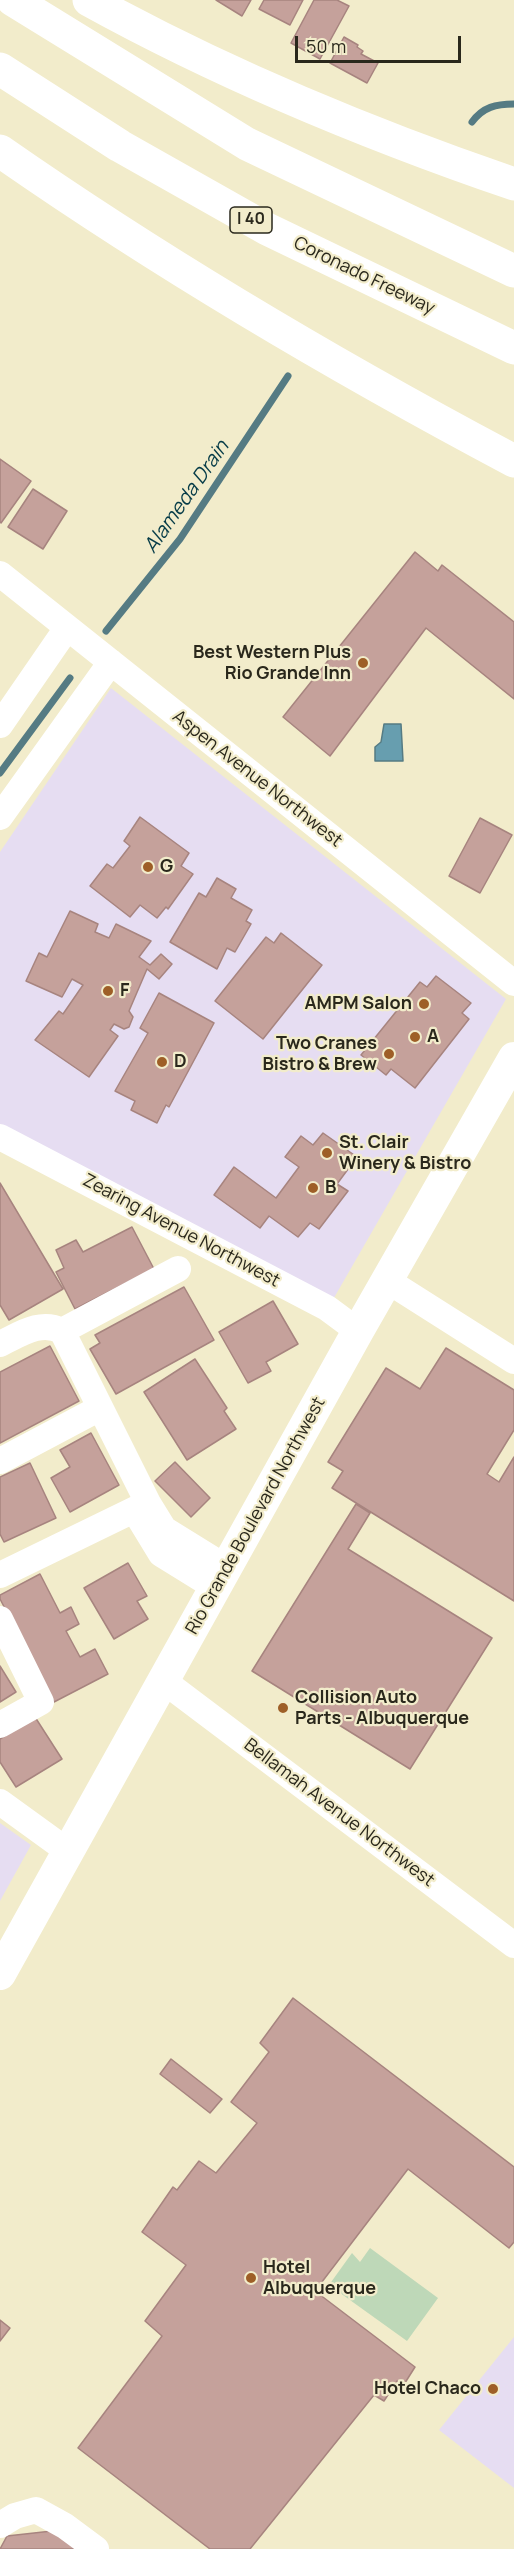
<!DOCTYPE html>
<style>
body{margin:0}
#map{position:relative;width:514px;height:2549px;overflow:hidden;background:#f2eccb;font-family:Manrope,sans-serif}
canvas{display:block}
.scale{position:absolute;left:295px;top:36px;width:166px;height:27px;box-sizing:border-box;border:3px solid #2a281c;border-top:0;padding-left:8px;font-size:18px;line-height:21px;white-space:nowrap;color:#2a281c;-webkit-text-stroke:4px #f2eccb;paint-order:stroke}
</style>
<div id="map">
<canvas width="514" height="2549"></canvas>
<div class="scale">50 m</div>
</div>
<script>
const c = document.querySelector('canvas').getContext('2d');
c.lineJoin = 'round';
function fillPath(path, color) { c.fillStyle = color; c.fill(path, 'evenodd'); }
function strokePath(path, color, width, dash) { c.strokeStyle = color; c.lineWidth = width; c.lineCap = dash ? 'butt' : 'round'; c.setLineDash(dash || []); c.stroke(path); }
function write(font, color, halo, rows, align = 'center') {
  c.font = font + ' Manrope,sans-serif'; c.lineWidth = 4.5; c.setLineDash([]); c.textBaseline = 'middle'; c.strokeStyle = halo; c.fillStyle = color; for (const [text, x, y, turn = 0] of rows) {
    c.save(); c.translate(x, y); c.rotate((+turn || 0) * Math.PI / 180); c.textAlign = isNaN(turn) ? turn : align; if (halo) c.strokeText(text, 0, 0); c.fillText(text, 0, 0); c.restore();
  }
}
fillPath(new Path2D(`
 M111,688L506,999L331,1303L0,1124V852Z
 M0,1823L31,1845L0,1901Z
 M514,2337V2488L439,2430Z`), '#e6ddf2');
fillPath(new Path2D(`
 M370,2248L438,2298L407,2341L329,2285L352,2253L360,2262Z`), '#bed8b8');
const water = new Path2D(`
 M384,724H401L403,761H375V747L381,742Z`);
fillPath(water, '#679eaf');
strokePath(water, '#557b83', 1.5);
strokePath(new Path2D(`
 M472,122C483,107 496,104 514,104
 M106,631L180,539L288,376
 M0,773L70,678`), '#557b83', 7);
const building = new Path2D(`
 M216,0H251L242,16Z
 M264,0H303L290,25L259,9Z
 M314,0H337L349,6L320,59L291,43Z
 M344,37L358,45L357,47L363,51L361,54L378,63L367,83L330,63Z
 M0,459L31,481L1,523L0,522Z
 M33,489L67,511L43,549L8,527Z
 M415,552L438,571L442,565L514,622V699L426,628L330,756L283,717Z
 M140,817L189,853L181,866L193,874L168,909L166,907L157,918L140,905L130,917L90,886L107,864L113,868L130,846L124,841Z
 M480,818L512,835L480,893L449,876Z
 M217,878L236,889L231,898L252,910L246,921L251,924L235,952L227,948L217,969L170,942L199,893L206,897Z
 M70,911L98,924L95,932L109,938L116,924L151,941L139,957L150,965L161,954L172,964L159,979L147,969L129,1011L133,1017L129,1027L124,1029L114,1024L110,1030L118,1036L89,1077L35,1040L59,1011L63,1014L83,985L72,979L62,997L26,981L39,953L47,957Z
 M281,933L322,965L263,1039L215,1001L266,937L274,943Z
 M436,976L471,1003L462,1013L469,1019L415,1088L391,1069L386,1075L361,1055L420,982L427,987Z
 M159,993L214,1023L169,1107L166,1105L157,1123L131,1110L135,1101L115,1091L148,1033L140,1028Z
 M323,1133L357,1157L337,1184L348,1191L319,1229L310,1223L298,1237L269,1216L260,1228L214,1195L234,1167L276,1198L299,1167L285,1157L301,1136L313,1145Z
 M0,1183L63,1289L9,1320L0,1305Z
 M132,1227L154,1269L75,1309L56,1272L64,1268L56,1250L76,1240L83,1252Z
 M184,1287L214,1340L116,1394L90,1349L100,1343L95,1335Z
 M273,1301L298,1344L266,1362L271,1371L248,1383L219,1332Z
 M50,1346L79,1401L0,1443V1372Z
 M446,1348L514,1390V1430L487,1474L499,1482L514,1457V1601L332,1488L343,1471L328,1462L386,1368L420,1389Z
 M195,1359L227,1408L224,1411L236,1429L187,1460L144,1392Z
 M91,1433L119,1485L70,1512L51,1478L70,1467L60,1450Z
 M175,1462L210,1498L191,1517L155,1481Z
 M30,1463L56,1518L4,1542L0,1534V1477Z
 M356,1504L370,1513L348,1549L492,1638L410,1769L252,1671Z
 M128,1563L147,1596L137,1601L148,1619L114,1639L84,1588Z
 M40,1574L60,1613L71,1607L79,1624L66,1631L80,1657L95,1649L108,1674L54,1702L0,1599V1595Z
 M0,1666L16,1692L0,1702Z
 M35,1717L62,1759L16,1787L0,1762V1739Z
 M293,1998L514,2167V2242L509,2248L408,2169L315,2291L415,2367L403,2386L397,2381L384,2401L374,2395L250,2549H210L78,2448L162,2336L145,2321L186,2265L142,2232L173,2187L177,2190L199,2161L216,2173L257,2123L231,2102L269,2052L260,2043Z
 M171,2059L222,2099L210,2113L160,2074Z
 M0,2320L10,2328L0,2341Z
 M52,2531L77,2549H0L7,2536Z`);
fillPath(building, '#c5a19b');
strokePath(building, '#a7847f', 1.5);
strokePath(new Path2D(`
 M0,574L514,983
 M0,725L67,628
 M0,817L111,662
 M0,1137L327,1308L358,1331
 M388,1281L514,1361
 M62,1331L148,1503L164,1529L227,1568
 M0,1344C21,1334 40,1320 62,1331L178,1269
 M0,1461L100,1408
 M136,1513L161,1554L216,1588
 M0,1575L148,1503
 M0,1619L41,1702L0,1725
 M165,1682L514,1945
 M0,1802L69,1852
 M0,2525L15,2516L36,2510L65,2526L96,2549`), '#fff', 26);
strokePath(new Path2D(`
 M0,1974L358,1331L514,1058`), '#fff', 32);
strokePath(new Path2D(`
 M13,0L247,144L514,271
 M89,0C225,75 368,134 514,184
 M0,69L120,146L267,229L514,348
 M0,151C165,266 337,367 514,461`), '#fff', 33);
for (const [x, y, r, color] of [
 [363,663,6,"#9e5f27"],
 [148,867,6,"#9e5f27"],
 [108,991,6,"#9e5f27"],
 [424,1004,6,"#9e5f27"],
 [415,1037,6,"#9e5f27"],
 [389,1054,6,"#9e5f27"],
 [162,1062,6,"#9e5f27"],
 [327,1153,6,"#9e5f27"],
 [313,1188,6,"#9e5f27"],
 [283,1708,6,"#9e5f27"],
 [251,2278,6,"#9e5f27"],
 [493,2389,6,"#9e5f27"]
]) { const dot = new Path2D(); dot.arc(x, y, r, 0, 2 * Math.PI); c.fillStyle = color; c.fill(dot); strokePath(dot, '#f2eccb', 2); }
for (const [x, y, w] of [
 [251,220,42]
]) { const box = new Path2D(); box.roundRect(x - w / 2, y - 13, w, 26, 4.5); c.fillStyle = '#f2eccb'; c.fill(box); strokePath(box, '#2a281c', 1.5); }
write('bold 16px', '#2a281c', null, [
 ["I 40",251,220]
]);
write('18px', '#2a281c', '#f2eccb', [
 ["Coronado Freeway",364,276,26],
 ["Aspen Avenue Northwest",257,779,38],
 ["Zearing Avenue Northwest",181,1231,28],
 ["Rio Grande Boulevard Northwest",256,1516,-61],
 ["Bellamah Avenue Northwest",339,1813,37]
]);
write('bold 18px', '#2a281c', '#f2eccb', [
 ["Best Western Plus",351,653,"right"],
 ["Rio Grande Inn",351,674,"right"],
 ["G",160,867],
 ["F",120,991],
 ["AMPM Salon",412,1004,"right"],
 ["A",427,1037],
 ["Two Cranes",377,1044,"right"],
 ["Bistro & Brew",377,1065,"right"],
 ["D",174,1062],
 ["St. Clair",339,1143],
 ["Winery & Bistro",339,1164],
 ["B",325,1188],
 ["Collision Auto",295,1698],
 ["Parts - Albuquerque",295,1719],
 ["Hotel",263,2268],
 ["Albuquerque",263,2289],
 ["Hotel Chaco",481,2389,"right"]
], 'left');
write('italic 20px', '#053b47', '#f2eccb', [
 ["Alameda Drain",187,497,-55]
]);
</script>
